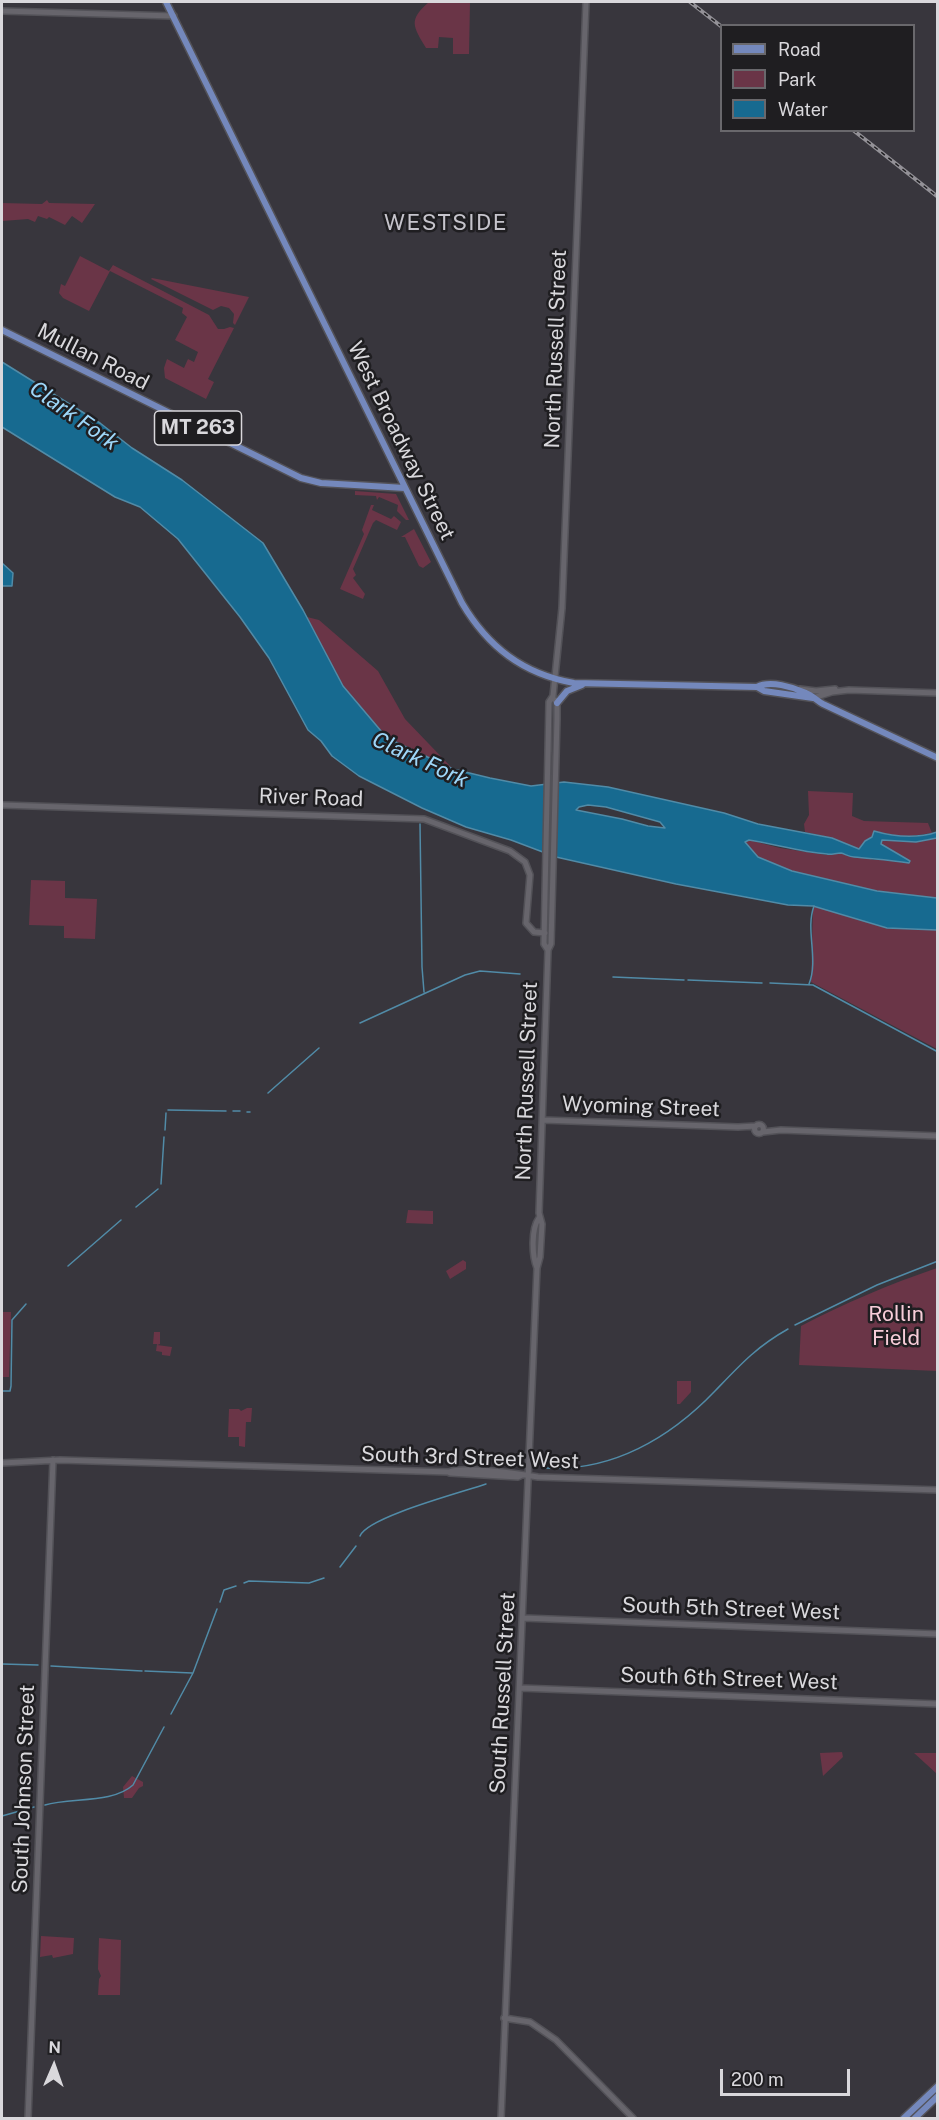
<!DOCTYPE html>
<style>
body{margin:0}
#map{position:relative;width:939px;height:2120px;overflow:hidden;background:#38363d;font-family:"Public Sans",sans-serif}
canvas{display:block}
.frame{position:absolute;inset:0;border:3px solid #d9d8dc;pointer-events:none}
.legend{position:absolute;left:720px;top:24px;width:195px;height:108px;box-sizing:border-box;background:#1f1e21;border:2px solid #69686c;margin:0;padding:8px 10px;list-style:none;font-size:18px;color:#d9d8dc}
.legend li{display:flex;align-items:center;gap:12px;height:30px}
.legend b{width:30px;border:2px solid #69686c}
.north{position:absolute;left:24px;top:2036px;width:60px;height:60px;-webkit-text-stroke:4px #1f1e21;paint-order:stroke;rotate:2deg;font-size:16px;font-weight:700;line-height:24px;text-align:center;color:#d9d8dc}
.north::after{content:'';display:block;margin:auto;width:21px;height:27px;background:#d9d8dc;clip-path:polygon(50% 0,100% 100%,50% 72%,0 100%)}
.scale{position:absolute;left:720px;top:2069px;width:130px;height:27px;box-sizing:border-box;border:3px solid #d9d8dc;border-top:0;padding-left:8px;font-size:18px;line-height:21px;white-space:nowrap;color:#d9d8dc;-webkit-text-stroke:4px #1f1e21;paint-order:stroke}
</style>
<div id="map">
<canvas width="939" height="2120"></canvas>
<div class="frame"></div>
<ul class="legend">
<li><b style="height:8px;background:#7488bc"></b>Road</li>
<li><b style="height:16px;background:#6a3547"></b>Park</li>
<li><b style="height:16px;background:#176a90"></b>Water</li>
</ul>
<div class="north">N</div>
<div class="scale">200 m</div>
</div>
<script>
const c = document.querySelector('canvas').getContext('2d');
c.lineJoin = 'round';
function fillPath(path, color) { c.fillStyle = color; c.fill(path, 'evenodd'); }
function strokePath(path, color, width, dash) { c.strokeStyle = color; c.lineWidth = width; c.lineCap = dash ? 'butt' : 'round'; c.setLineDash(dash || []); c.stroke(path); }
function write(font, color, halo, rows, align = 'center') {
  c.font = font + ' "Public Sans",sans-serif'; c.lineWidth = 5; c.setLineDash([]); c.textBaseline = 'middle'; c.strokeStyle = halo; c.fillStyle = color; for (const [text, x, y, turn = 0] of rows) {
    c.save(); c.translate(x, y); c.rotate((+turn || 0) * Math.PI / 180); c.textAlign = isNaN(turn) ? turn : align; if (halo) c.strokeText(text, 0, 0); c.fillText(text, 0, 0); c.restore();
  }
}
fillPath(new Path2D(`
 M429,2H470L469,54H453V38L439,37L438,48H426C413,26 408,20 429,2Z
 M47,200L49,203L95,204L82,223L72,216L65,225L49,217L47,219L38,216L35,222L28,219L3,221L2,224V203L42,204Z
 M80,256L109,271L113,265L209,315L218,329H224L230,327L234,328L208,379L214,382L206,399L165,378L164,368L167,359L184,368L188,359L194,362L198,352L175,340L187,317L182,313L183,308L110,271L89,311L63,298L59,293L61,284L65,286Z
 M152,278L249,297L235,325L233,323L234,314L229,308L221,306L213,310L151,279Z
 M355,491L396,494L409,520H406L397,511L398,505L379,497L377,500L376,496L355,495Z
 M371,505H374L372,510L391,519L394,516L401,522L397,530L376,520L373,523L353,569L356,575L353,578L365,594L363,599L340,589L364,534L362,530Z
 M414,529L431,562L423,568L419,566L405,537H401Z
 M307,617L319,620L378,671L405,719L453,769L387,738L343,686Z
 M808,791L853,793L852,816L864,821L928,823L932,833L904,837L874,831L872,837L865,841L860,850L832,838L805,832L804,824L809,815Z
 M937,838V898L877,891L792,871L758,857L745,842L749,840L780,848L827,855L839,853L853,857H866L873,860L888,859L909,863L910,861L880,844L882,840L916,842Z
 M31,880L65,881V898L97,899L95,939L64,938V926L29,925Z
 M813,906L883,926L937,930V1049L811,982Z
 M408,1210L433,1211V1224L406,1223Z
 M463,1260L466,1262V1269L450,1279L446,1271Z
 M937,1268V1371L799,1365L801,1326C845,1303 890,1284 937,1268Z
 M2,1312H11L9,1377H2Z
 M154,1332H160V1344L157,1345L172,1347L170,1356L162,1355V1352L156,1351L157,1344H153Z
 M677,1381H691V1392L680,1404H677Z
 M247,1408H252L251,1422H246L245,1447L239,1446V1437H228L229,1409H239L241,1411Z
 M842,1752L843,1757L823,1776L820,1753Z
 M914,1753H937V1774Z
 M132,1776L143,1782V1786L139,1788L132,1798H124L123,1787Z
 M41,1936L74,1938L73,1954L53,1958L52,1955L40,1957Z
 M99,1938L121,1940L120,1995H98L99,1979L101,1976L98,1969Z`), '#6a3547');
const water = new Path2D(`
 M2,362L100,423L132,448L182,480L263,543L303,610L343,686L387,738L453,769L490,778L531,786L564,782L608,787L724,813L758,824L832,838L859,849L865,841L872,837L874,831C895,837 916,839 937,832V838L916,842L882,840L881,844L910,861L909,863C890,860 872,859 854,857C849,857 845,854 841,853C836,853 831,855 827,854C800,852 775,844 749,840L745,842L758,857L792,871L877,891L937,898V930L887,928L813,906L788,905L676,884L556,857L511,840L466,827L422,808L359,776L332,756L321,741L308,730L269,658L240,617L178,539L140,507L115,497L2,427ZM588,805L606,807L660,822L665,828L648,826L622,819L576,810L579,807Z
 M2,563L13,573L12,586H2Z`);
fillPath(water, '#176a90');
strokePath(water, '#518ba7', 1.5);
strokePath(new Path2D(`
 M420,824L422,967L424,992
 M613,977L684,980
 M688,980L762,983
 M770,983L813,985L938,1052
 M809,984C819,959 805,930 814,906
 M360,1023L465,975L480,971L520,974
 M268,1093L319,1048
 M168,1110L226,1111
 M233,1111H240
 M247,1112H250
 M165,1130L166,1113
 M161,1184L164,1137
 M136,1207L158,1189
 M68,1266L121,1220
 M795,1325L877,1285L938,1261
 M2,1391H10L11,1386L12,1320L26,1304
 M545,1468C612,1472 670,1438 715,1391C740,1365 756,1347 788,1329
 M360,1536C367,1517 463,1492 486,1484
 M340,1567L356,1546
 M244,1583L249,1581L309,1583L324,1578
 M220,1602L224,1590L236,1586
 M2,1664L38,1665
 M51,1666L142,1671
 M145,1671L192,1673
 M171,1714L193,1673L217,1609
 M45,1805C71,1797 112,1804 133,1785L164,1727
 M2,1816L34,1807`), '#518ba7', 1.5);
const secondary = new Path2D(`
 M2,11L174,16
 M800,689L816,691L835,689
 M813,698L832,692L849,690L938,693
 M2,805L424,819L510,851L525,862L530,875L526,923L534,932L545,933
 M548,950L544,944L549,702L553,696L562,608L586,2
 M543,1120L738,1127L756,1126
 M754.5 1129a4.5 4.5 0 1 1 9 0a4.5 4.5 0 1 1-9 0Z
 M763,1132L781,1130L938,1136
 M537,1268L540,1257L542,1224L539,1213L548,950L551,944L557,719V703L555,700
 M2,1463L60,1460L449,1472C466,1466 519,1474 538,1477L938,1490
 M450,1473L518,1477L522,1475
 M523,1618L938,1634
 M520,1688L938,1704
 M504,2018L530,2022L556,2040L633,2118
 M28,2118L53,1460
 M501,2118L537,1268C532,1256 531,1229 539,1218`);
const primary = new Path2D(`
 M166,2L462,603C488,647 523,674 574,683L757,687C770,680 793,687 806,693C812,695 817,701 823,704L938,758
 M2,330L301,478L321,483L405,488
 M757,687L764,691L813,698
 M557,703L567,691L582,685
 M904,2118L938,2086
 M915,2118L938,2096`);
strokePath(secondary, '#535258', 8);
strokePath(primary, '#535258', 9);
strokePath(secondary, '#67656c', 5);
strokePath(primary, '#7488bc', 6);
const rail = new Path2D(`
 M690,2L722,27
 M853,130L938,197`);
strokePath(rail, '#939197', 4);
strokePath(rail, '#1f1e21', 1.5, [4.5]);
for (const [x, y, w] of [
 [198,428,87]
]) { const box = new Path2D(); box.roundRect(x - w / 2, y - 17, w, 34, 4.5); c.fillStyle = '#1f1e21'; c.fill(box); strokePath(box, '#d9d8dc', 1.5); }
write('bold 20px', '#d9d8dc', null, [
 ["MT 263",198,428]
]);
write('21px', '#d9d8dc', '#1f1e21', [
 ["North Russell Street",556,349,-88],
 ["Mullan Road",93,357,27],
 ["West Broadway Street",401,441,64],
 ["River Road",311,798,2],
 ["North Russell Street",527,1081,-88],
 ["Wyoming Street",641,1107,2],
 ["South 3rd Street West",470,1458,2],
 ["South 5th Street West",731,1609,2],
 ["South 6th Street West",729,1679,2],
 ["South Russell Street",503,1693,-87],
 ["South Johnson Street",24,1789,-88]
]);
write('21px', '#f8cdd9', '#1f1e21', [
 ["Rollin",896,1315],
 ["Field",896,1339]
]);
c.letterSpacing = '1.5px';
write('22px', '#c6c4cc', '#1f1e21', [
 ["WESTSIDE",446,223]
]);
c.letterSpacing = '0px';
write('italic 22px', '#9ed7f9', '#1f1e21', [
 ["Clark Fork",74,416,35],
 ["Clark Fork",420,760,25]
]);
</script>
